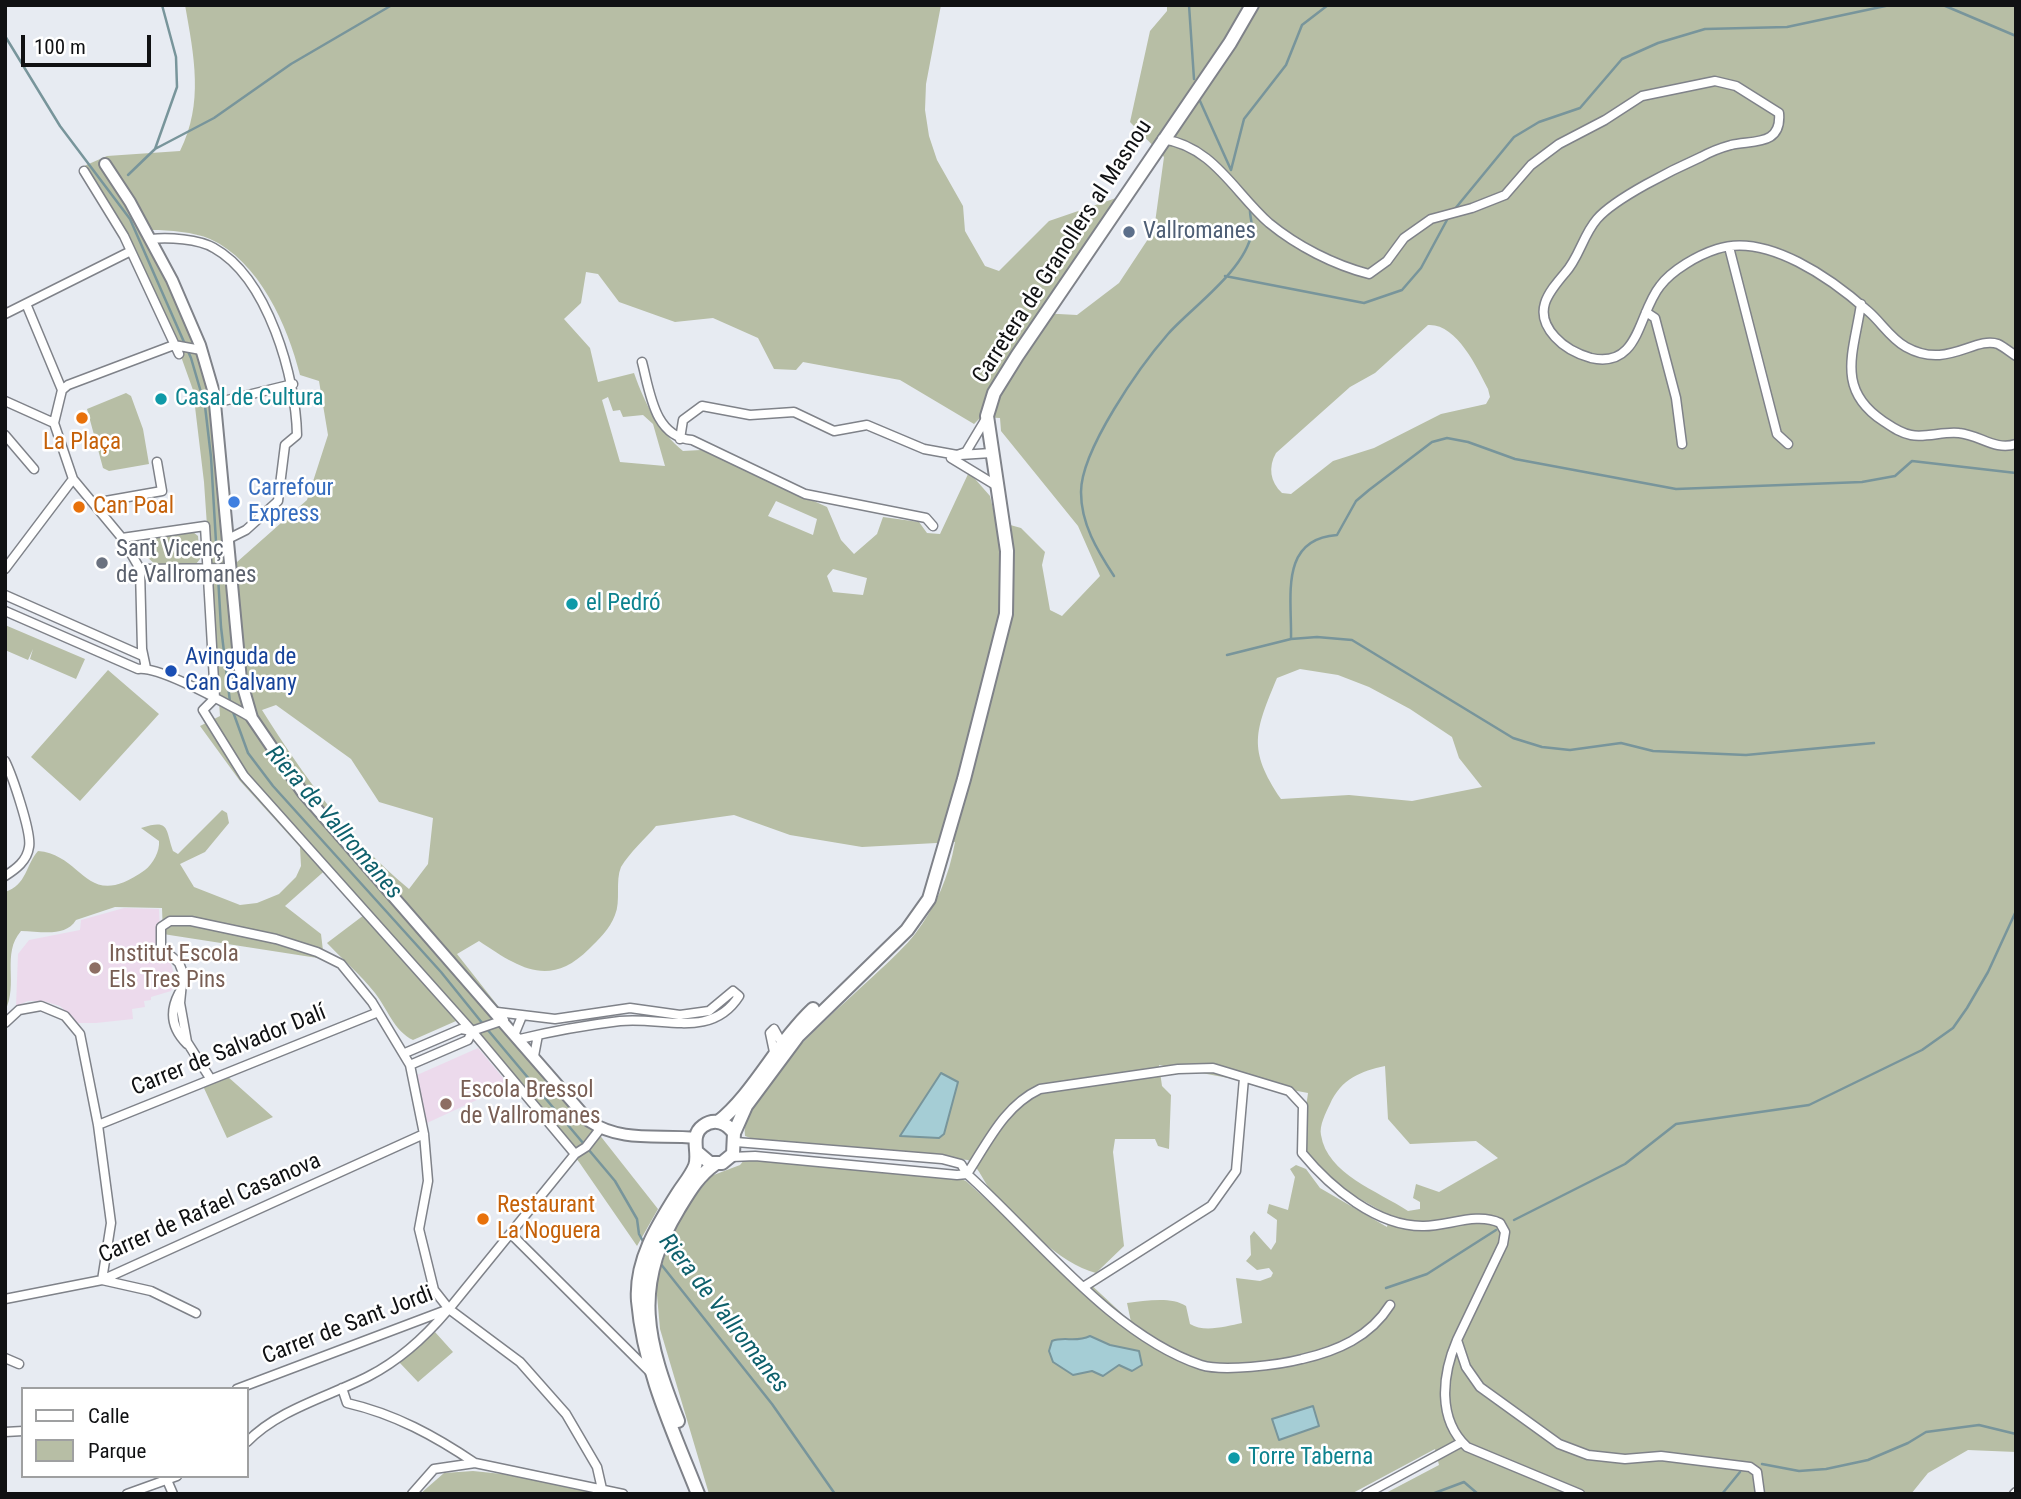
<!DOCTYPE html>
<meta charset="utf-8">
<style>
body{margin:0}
#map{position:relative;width:2021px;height:1499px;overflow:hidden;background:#e7ebf2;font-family:"Roboto Condensed",sans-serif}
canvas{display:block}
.frame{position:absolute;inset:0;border:7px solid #101113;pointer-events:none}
.legend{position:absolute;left:21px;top:1387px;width:228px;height:91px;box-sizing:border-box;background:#fff;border:2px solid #9fa0a1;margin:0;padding:9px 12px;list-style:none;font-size:21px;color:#101113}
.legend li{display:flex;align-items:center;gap:14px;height:35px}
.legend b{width:35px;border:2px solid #9fa0a1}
.scale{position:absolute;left:21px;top:35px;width:130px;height:32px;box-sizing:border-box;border:4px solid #101113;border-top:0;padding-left:9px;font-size:21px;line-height:24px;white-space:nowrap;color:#101113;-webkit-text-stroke:5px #fff;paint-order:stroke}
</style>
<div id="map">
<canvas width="2021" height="1499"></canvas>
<div class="frame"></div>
<ul class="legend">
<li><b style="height:9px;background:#fff"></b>Calle</li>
<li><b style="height:19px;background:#b7bea5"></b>Parque</li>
</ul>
<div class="scale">100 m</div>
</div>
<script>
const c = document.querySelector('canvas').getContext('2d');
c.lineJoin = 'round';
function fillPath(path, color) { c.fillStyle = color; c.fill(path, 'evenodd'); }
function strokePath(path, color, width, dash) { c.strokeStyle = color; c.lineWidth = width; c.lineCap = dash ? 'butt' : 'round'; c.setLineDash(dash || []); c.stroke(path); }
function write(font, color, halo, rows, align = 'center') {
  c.font = font + ' "Roboto Condensed",sans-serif'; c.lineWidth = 5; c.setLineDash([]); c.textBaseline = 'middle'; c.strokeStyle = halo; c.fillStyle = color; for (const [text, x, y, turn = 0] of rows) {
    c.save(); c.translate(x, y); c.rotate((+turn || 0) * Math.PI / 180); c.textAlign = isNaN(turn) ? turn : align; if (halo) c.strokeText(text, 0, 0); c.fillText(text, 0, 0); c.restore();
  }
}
fillPath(new Path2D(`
 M124,908L159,909L161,953L171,964L176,980L171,991L151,997V1000L144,1001L145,1007L132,1009L133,1019L96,1023H78L60,1006L43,1001H28L16,1006L18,954L29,940L80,930L81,920Z
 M478,1048L509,1085L427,1123L417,1075Z`), '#ecdaec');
fillPath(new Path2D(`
 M185,5H941L926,84L925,110L929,136L937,160L963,206L965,231L985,266L999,271L1049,221L1119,197L1040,313L1077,315L1119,283L1154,230L1164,157L1130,122L1150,31L1167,11V5H2016V1452L1968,1450L1928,1473L1911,1494H1384L1439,1465L1435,1449L1351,1494H709L660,1329L656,1284L676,1220L711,1176L740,1165L745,1159L956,1177L966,1181L1081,1286L1087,1281L1131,1322L1127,1303C1145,1301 1171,1296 1186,1306L1190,1324C1204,1333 1227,1326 1242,1323L1236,1278L1260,1281L1271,1277L1273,1273L1269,1268L1257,1270L1246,1261L1251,1255L1250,1236L1254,1231L1271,1250L1276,1242L1277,1220L1267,1213L1269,1204L1288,1210L1295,1177L1290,1169L1296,1165L1306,1169L1320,1188L1387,1227L1389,1216C1363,1199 1322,1182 1307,1153C1299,1137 1306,1110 1308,1093L1159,1065L1162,1086L1171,1095L1169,1149L1158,1146L1155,1139H1115L1113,1152L1124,1246L1096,1273C1059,1263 1020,1222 994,1194C983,1183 981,1169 968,1160L764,1143L745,1136C739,1080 881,978 915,934C936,906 949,877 955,842L862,847L790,835L734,815L656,826C646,838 629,853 621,867C615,881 621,901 615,915C610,929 599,939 589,949C549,989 518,967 479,941L457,954L658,1209L637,1246L579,1162L481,1037L330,866L285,906L321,934L324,959L163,934L162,908L115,907L76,920C65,938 40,931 21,931C1,954 19,984 5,1011V892C27,885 26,864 38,851C85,855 85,913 145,870C153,864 160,851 159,841L141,828C170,819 165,828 173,851L178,854L222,810L227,813L229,823L205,852L180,864L194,887L240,905L257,903L279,894L296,877L301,866L300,847L240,781L200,726L220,716L204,482L193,390L169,323L117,218L84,166L107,156L180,151C204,103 194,56 185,5ZM152,230C169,230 194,232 210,239C259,261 288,326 300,375L319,381L328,435L307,500L237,562L232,550L203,341ZM586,272L598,274L619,302L675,322L713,318L758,338L774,369L796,370L803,362L900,380L974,424L981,417L1000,418L1001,431L1078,526L1100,576L1062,616L1050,610L1042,565L1045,552L1021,528L996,521L990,496L969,472L940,534L927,533L919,522L883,517L877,534L854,554L841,540L827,507L701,450L683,451C658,430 645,404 634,373L598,382L590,348L564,319L581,303ZM1428,325C1456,323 1477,367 1488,389L1490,397L1486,404L1441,414L1374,448L1333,461L1291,494L1282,493C1270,482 1268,467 1276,453L1350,387L1375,373ZM608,397L613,411L620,410L623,417L643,415L653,424L665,466L620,462L602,400ZM776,501L817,519L813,535L768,516ZM833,569L867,578L863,595L833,592L827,576ZM1300,669L1338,675L1369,687L1410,709L1452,737L1459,758L1482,787L1412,801L1349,795L1281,799C1247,749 1255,731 1277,678ZM276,705L351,759L379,802L433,818L428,864L409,889C349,840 302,774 262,710ZM1385,1066L1388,1119L1410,1144L1476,1141L1498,1158L1439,1192L1416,1184L1413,1198L1420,1202V1209L1408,1211C1378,1191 1327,1174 1321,1135C1319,1126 1326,1112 1330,1104C1341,1079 1361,1071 1385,1066Z
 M126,393L131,396L143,429L149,464L109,471L103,468L87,409Z
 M193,532L198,536L200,559L196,564L156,565L147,557L146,546L153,537Z
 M5,625L85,659L76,679L30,659L33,649L28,660L5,650Z
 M108,670L159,714L80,801L31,757Z
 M364,915L456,1021L413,1040C394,1031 387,1008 375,993C361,975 343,960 327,943Z
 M227,1076L273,1117L227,1138L203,1086Z
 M435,1332L453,1352L418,1382L399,1362Z
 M473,1471L522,1476L604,1494H420L444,1473Z`), '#b7bea5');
const water = new Path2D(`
 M941,1073L958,1082L944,1134L939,1138L900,1136Z
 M1090,1336L1110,1345L1139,1351L1142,1365L1132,1371L1119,1365L1103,1376L1092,1371L1073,1375L1053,1362L1049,1351L1052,1341C1065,1336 1075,1343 1090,1336Z
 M1313,1406L1319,1426L1279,1440L1272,1419Z`);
fillPath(water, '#a5cdd5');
strokePath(water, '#78959b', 2);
strokePath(new Path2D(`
 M1189,5L1194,79
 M1943,5L2016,36
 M5,36L60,126L130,219L191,358L205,406L211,457L221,627L230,702
 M1200,101L1231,170
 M155,149L214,118L291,64L392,5
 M1231,170L1244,119L1286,65L1302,25L1328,5
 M128,175L155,149L177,87L176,57L162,5
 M1454,210L1514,137L1539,122L1580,108L1622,59L1658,43L1705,29L1787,27L1890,5
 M1225,276L1364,303L1402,290L1421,268L1448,218
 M1114,576C1097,550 1081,524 1081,492C1081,450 1140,366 1168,334C1192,307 1245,271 1252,232C1253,226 1250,217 1250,211
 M1291,639C1292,597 1279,539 1337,535L1356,501L1369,490L1432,442L1447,438L1468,442L1515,459L1676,489L1862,482L1895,476L1912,461L2016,473
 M1227,655L1291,639L1317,637L1352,640L1513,738L1542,747L1570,750L1621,743L1653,751L1746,755L1874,743
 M232,709L248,753L273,786L441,972L483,1024
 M487,1029L615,1181L637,1219L639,1234L645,1245
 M1514,1220L1625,1164L1676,1124L1809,1105L1922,1050L1953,1028L1967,1008L1988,972L2016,911
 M660,1263L772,1404L835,1494
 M1386,1288L1427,1274L1496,1230
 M1762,1464L1799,1471L1826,1469L1868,1460L1908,1443L1926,1432L1979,1425L2016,1434
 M1432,1494L1464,1482L1478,1494
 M1722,1494L1740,1472`), '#78959b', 2.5);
const minor = new Path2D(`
 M1162,139C1213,146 1234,192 1269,223C1297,246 1334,265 1369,274L1387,261L1404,238L1431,219L1472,208L1505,195L1531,165L1559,144L1605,120L1642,96L1715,81L1736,86L1779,113C1782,146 1753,140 1731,145C1720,148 1710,152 1701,157C1674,169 1615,198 1597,219C1583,235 1579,258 1565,273C1548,293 1532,312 1555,337C1564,347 1577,354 1591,358C1640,369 1638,313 1660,286C1672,270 1698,255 1717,249C1767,232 1833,280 1868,311C1882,323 1890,338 1906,347C1947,370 1974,336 1998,344C2004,347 2010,352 2016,356
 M84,171L124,236L179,354
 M151,239C168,237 199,239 214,248C268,278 296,378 297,435L285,445L278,501L246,530L228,539
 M1729,247L1777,434L1788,444
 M1861,304C1854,352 1835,389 1883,421C1892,427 1900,433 1911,435C1926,438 1944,431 1959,433C1980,435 1995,451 2016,444
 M27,306L62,390
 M1646,312L1655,318L1676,398L1682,444
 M5,314L131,251
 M174,345L201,350
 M642,362C650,392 654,437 692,440L805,494L926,518L933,526
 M62,390L68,385L174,345
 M5,401L54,423L73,479L122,538
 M215,403L293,384
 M54,423L62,390
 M5,435L34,469
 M680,439L683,420L702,406L750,415L794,412L834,431L867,425L924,449L957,455L966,452L987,417
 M960,455L991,453
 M951,458L997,486
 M94,503L162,491L157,462
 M5,569L73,479
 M140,569L230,568
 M5,595L143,656
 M5,611L138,669C160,666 229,705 252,718
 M146,668L142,649L140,569L122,538L205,526L215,698L203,710L244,776L472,1031L575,1154
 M5,761C12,775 32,833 29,847C27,861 16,869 5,876
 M179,993C169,1012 172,1029 187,1044
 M497,1012L555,1019L630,1008L680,1015L709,1011L733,991L739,996C711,1040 662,1016 620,1021C587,1025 553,1031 520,1039
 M5,1023L19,1010L41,1006L65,1016L80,1034L98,1125L111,1223L102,1280
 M774,1029L784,1047
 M515,1033L522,1016
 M774,1052L770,1033L774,1029
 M405,1053L461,1029L472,1031L504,1020
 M534,1056L538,1035
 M410,1065L468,1040L472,1031
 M210,1078L187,1042L180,1003L183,973L179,963L161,947V927L170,921H191L276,939L317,952L341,964L372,1002L410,1065L424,1134L428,1181L419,1229L434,1290L449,1309L520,1362L566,1414L597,1467L602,1489
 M98,1125L376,1013
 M731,1157L755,1156L957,1175L967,1174L961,1164L942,1159L736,1142
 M511,1234L652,1374
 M102,1280L151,1291L196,1313
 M1085,1286L1211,1206L1236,1171L1244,1078
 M5,1299L102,1280L424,1134
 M1390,1305C1370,1337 1337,1351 1302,1359C1279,1365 1223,1372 1201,1365C1113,1336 1036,1236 967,1174C988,1142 1004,1106 1040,1089L1178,1069L1213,1068L1289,1091L1303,1106L1302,1153C1330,1187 1377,1227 1424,1226C1448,1226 1477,1212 1500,1223L1505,1232L1503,1244L1457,1340L1466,1367L1480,1387L1559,1444L1588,1455L1625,1459L1661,1456L1750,1467L1757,1472L1760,1494
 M1457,1340C1442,1375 1437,1419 1467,1447L1580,1494
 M5,1358L19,1364
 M342,1388L347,1403C395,1414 435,1436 475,1463
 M237,1389L449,1309L575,1154L586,1147L600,1129
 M5,1432L23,1431
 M247,1442C279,1409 328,1397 369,1376C400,1360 425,1337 447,1311
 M167,1480L173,1494
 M127,1494L177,1476
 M412,1494L434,1469L475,1463L623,1494
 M1366,1494L1462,1442
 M2014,1494L2016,1492`);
const tertiary = new Path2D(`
 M105,164L130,202L172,280L200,345L214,393L241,680L252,718L303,793L589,1121C622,1143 659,1134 696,1138`);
const secondary = new Path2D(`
 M718,1122C752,1096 778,1042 813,1009
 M734,1133L746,1106L798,1036L907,930L929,899L964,779L1006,614L1007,551L987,416L994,393L1017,356L1230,43L1252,5
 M697,1152L710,1163H722L733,1154L734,1133C726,1122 714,1118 703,1126C689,1136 700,1153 695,1166C691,1176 683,1185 678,1193C657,1226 635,1261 638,1301C644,1370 673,1431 698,1494
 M678,1421C647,1342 631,1287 678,1210C689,1192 698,1176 715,1164`);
strokePath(minor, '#7f8289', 11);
strokePath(tertiary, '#7f8289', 14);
strokePath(secondary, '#7f8289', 16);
strokePath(minor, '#fff', 8);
strokePath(tertiary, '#fff', 10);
strokePath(secondary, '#fff', 12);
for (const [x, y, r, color] of [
 [1129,232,7,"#5c6f8a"],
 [161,399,7,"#0f9aa8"],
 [82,418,7,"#e8710a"],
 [234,502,7,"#3f7fe0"],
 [79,507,7,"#e8710a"],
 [102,563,7,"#6b7280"],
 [572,604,7,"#0f9aa8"],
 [171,671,7,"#1a4fb4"],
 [95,968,7,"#8d6e63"],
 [446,1104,7,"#8d6e63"],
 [483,1219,7,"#e8710a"],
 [1234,1458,7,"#0f9aa8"]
]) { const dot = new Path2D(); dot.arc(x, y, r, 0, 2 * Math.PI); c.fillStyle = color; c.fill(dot); strokePath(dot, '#fff', 2.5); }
write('23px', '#4e5e75', '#fff', [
 ["Vallromanes",1143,232]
], 'left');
write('23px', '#101113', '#fff', [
 ["Carretera de Granollers al Masnou",1063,252,-57],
 ["Carrer de Salvador Dalí",229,1051,-22],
 ["Carrer de Rafael Casanova",210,1209,-24],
 ["Carrer de Sant Jordi",348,1326,-21]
]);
write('23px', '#0d838f', '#fff', [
 ["Casal de Cultura",175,399],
 ["el Pedró",586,604],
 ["Torre Taberna",1248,1458]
], 'left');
write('23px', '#c56008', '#fff', [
 ["La Plaça",82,443,"center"],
 ["Can Poal",93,507],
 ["Restaurant",497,1206],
 ["La Noguera",497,1232]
], 'left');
write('23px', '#366cbe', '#fff', [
 ["Carrefour",248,489],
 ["Express",248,515]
], 'left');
write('23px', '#5b616d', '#fff', [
 ["Sant Vicenç",116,550],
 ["de Vallromanes",116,576]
], 'left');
write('23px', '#164399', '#fff', [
 ["Avinguda de",185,658],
 ["Can Galvany",185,684]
], 'left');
write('23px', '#785e54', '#fff', [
 ["Institut Escola",109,955],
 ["Els Tres Pins",109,981],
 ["Escola Bressol",460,1091],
 ["de Vallromanes",460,1117]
], 'left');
write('italic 24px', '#0e606c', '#fff', [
 ["Riera de Vallromanes",333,823,49],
 ["Riera de Vallromanes",723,1314,52]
]);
</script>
